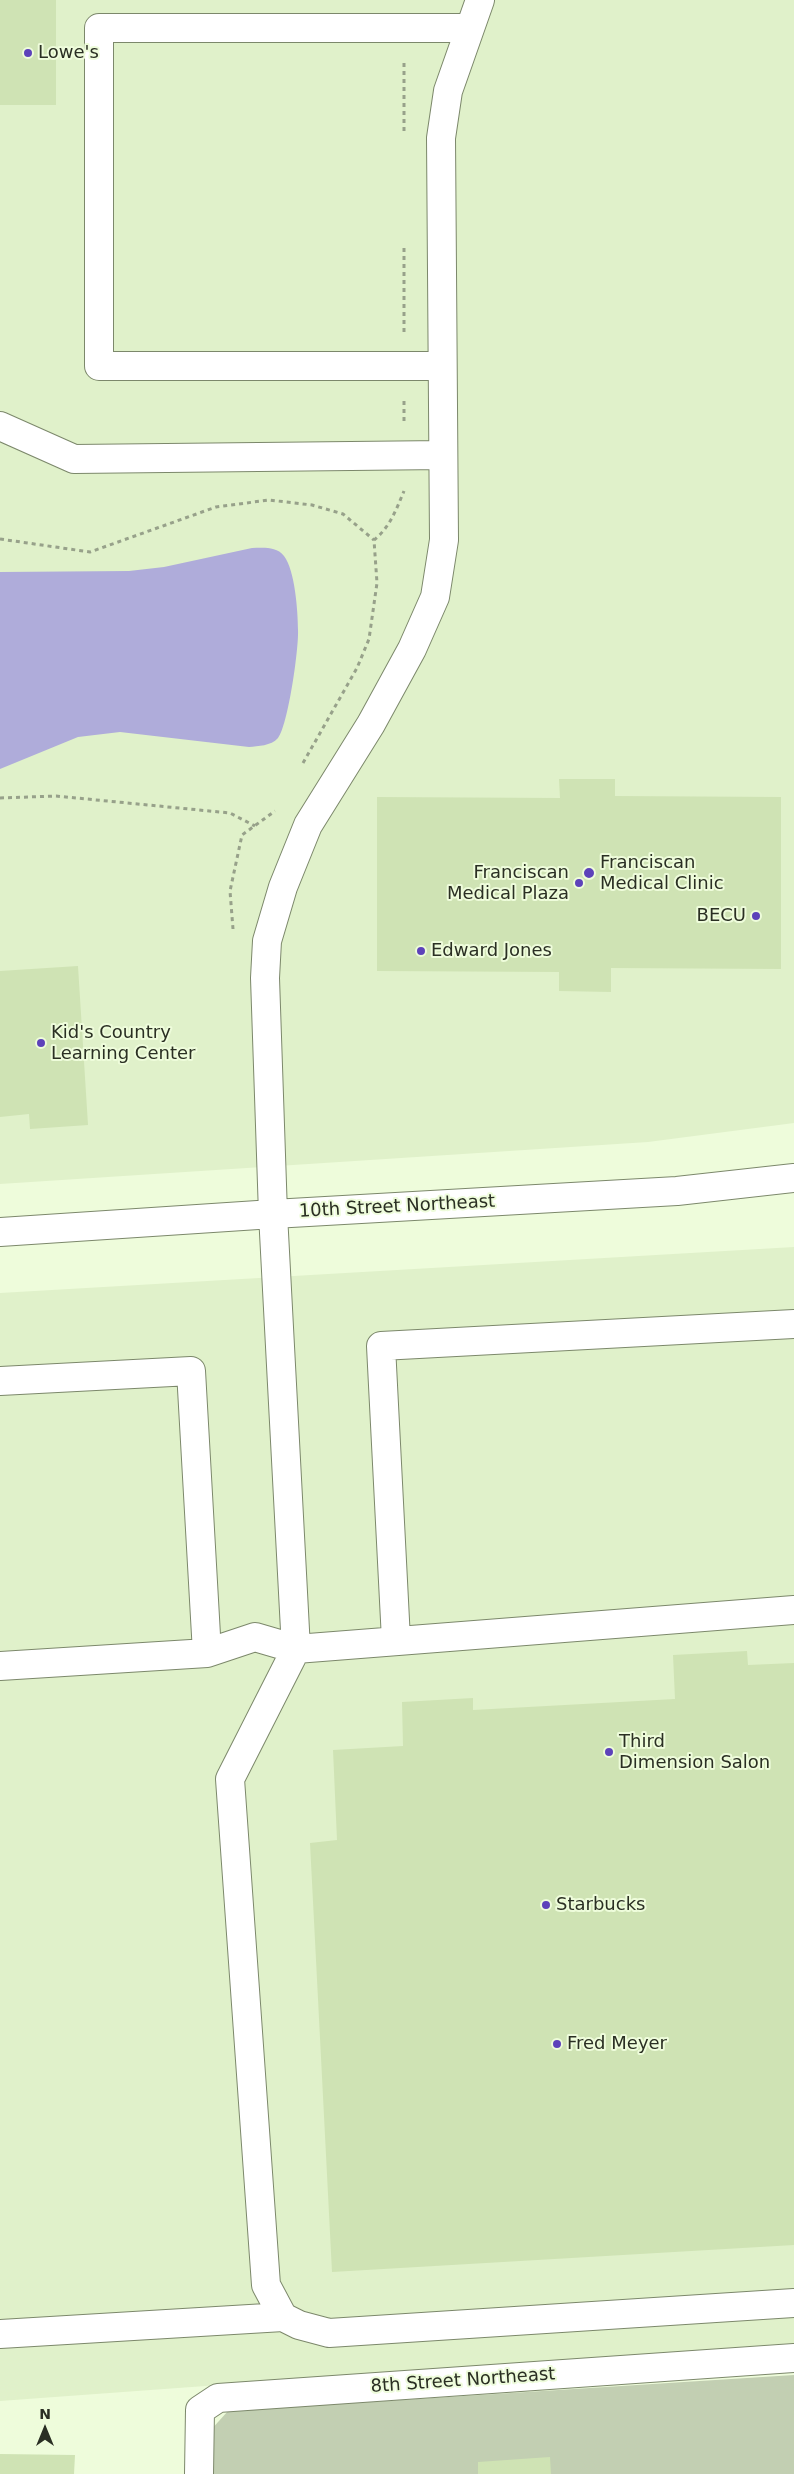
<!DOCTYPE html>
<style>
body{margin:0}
#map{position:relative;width:794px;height:2474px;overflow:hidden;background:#eefcdb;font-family:"DejaVu Sans",sans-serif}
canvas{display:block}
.north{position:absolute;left:20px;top:2404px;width:50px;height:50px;-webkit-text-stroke:4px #eefcdb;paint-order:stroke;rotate:0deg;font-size:14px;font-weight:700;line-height:20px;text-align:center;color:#2a2f23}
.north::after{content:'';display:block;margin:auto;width:18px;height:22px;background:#2a2f23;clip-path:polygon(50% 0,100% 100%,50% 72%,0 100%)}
</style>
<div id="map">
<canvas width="794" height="2474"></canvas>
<div class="north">N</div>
</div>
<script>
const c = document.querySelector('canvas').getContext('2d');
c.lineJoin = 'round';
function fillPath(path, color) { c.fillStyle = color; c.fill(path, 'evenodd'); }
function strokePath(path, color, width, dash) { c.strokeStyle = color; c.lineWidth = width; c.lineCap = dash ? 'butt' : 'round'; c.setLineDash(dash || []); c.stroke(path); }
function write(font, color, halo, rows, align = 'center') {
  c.font = font + ' "DejaVu Sans",sans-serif'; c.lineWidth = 4; c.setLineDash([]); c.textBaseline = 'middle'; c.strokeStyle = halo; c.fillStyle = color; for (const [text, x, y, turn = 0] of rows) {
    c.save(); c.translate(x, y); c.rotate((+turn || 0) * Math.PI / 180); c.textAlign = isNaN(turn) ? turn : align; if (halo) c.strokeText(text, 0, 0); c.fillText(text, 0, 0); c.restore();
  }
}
fillPath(new Path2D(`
 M0,0H794V1123L648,1142L0,1184Z
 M794,1247V2343L0,2401V1293Z`), '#e0f1ca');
fillPath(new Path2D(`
 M794,2375V2474H208L209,2432L228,2411Z`), '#c2cfb2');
fillPath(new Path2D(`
 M252,548C263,548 276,546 284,556C295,570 298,612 298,630C299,648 288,726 278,738C271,746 258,746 249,747L120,732L78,737L0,769V572L129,571L164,567Z`), '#afacda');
fillPath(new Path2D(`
 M0,0H56V105H0Z
 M559,779H615V796L781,797V969L611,968V992L559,991V972L377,971V797L560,798Z
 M78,966L88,1125L30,1129L29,1114L0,1117V971Z
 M747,1651L748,1665L794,1663V2245L332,2272L310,1843L337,1840L333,1750L403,1746L402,1702L473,1698V1710L675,1699L673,1655Z
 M0,2454L75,2455L74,2474H0Z
 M550,2457L551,2474H478V2462Z`), '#cfe3b4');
const minor = new Path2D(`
 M480,0L448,91L441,138L444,540L435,597L412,649L371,724L308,825L283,887L267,941L265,978L273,1214L296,1649L794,1610
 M442,366H99V28H470
 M0,426L74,459L443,455
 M0,1232L273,1214L677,1191L794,1178
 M0,1381L191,1371L207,1653
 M396,1640L381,1346L794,1324
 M0,1666L207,1653L255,1637L296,1649L230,1779L266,2285L283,2317L299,2325L329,2333L794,2303
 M0,2334L283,2317
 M199,2474L200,2410L218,2398L794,2358`);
strokePath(minor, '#7c886b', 30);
strokePath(new Path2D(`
 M404,63V132
 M404,248V332
 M404,401V422
 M0,539L90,552L216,507L269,500L312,505L343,514L374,540
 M303,763L357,668L369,639L377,583L374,540C390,527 396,510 404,491
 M0,798L56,796L230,813L255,826
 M233,929L230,891L242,835L275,811`), '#97a18a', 3, [4, 4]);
strokePath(minor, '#fff', 28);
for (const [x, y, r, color] of [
 [28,53,5,"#5d42ba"],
 [589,873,6,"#5d42ba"],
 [579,883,5,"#5d42ba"],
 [756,916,5,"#5d42ba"],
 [421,951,5,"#5d42ba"],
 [41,1043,5,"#5d42ba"],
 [609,1752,5,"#5d42ba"],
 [546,1905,5,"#5d42ba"],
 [557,2044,5,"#5d42ba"]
]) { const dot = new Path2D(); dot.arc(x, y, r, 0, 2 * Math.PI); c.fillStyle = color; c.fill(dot); strokePath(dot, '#eefcdb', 2); }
write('18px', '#2a2f23', '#eefcdb', [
 ["Lowe's",38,53],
 ["Franciscan",600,863],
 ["Medical Clinic",600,884],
 ["Franciscan",569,873,"right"],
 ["Medical Plaza",569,894,"right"],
 ["BECU",746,916,"right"],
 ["Edward Jones",431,951],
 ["Kid's Country",51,1033],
 ["Learning Center",51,1054],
 ["Third",619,1742],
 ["Dimension Salon",619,1763],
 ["Starbucks",556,1905],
 ["Fred Meyer",567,2044]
], 'left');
write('18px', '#2a2f23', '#eefcdb', [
 ["10th Street Northeast",397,1207,-3],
 ["8th Street Northeast",463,2381,-4]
]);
</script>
